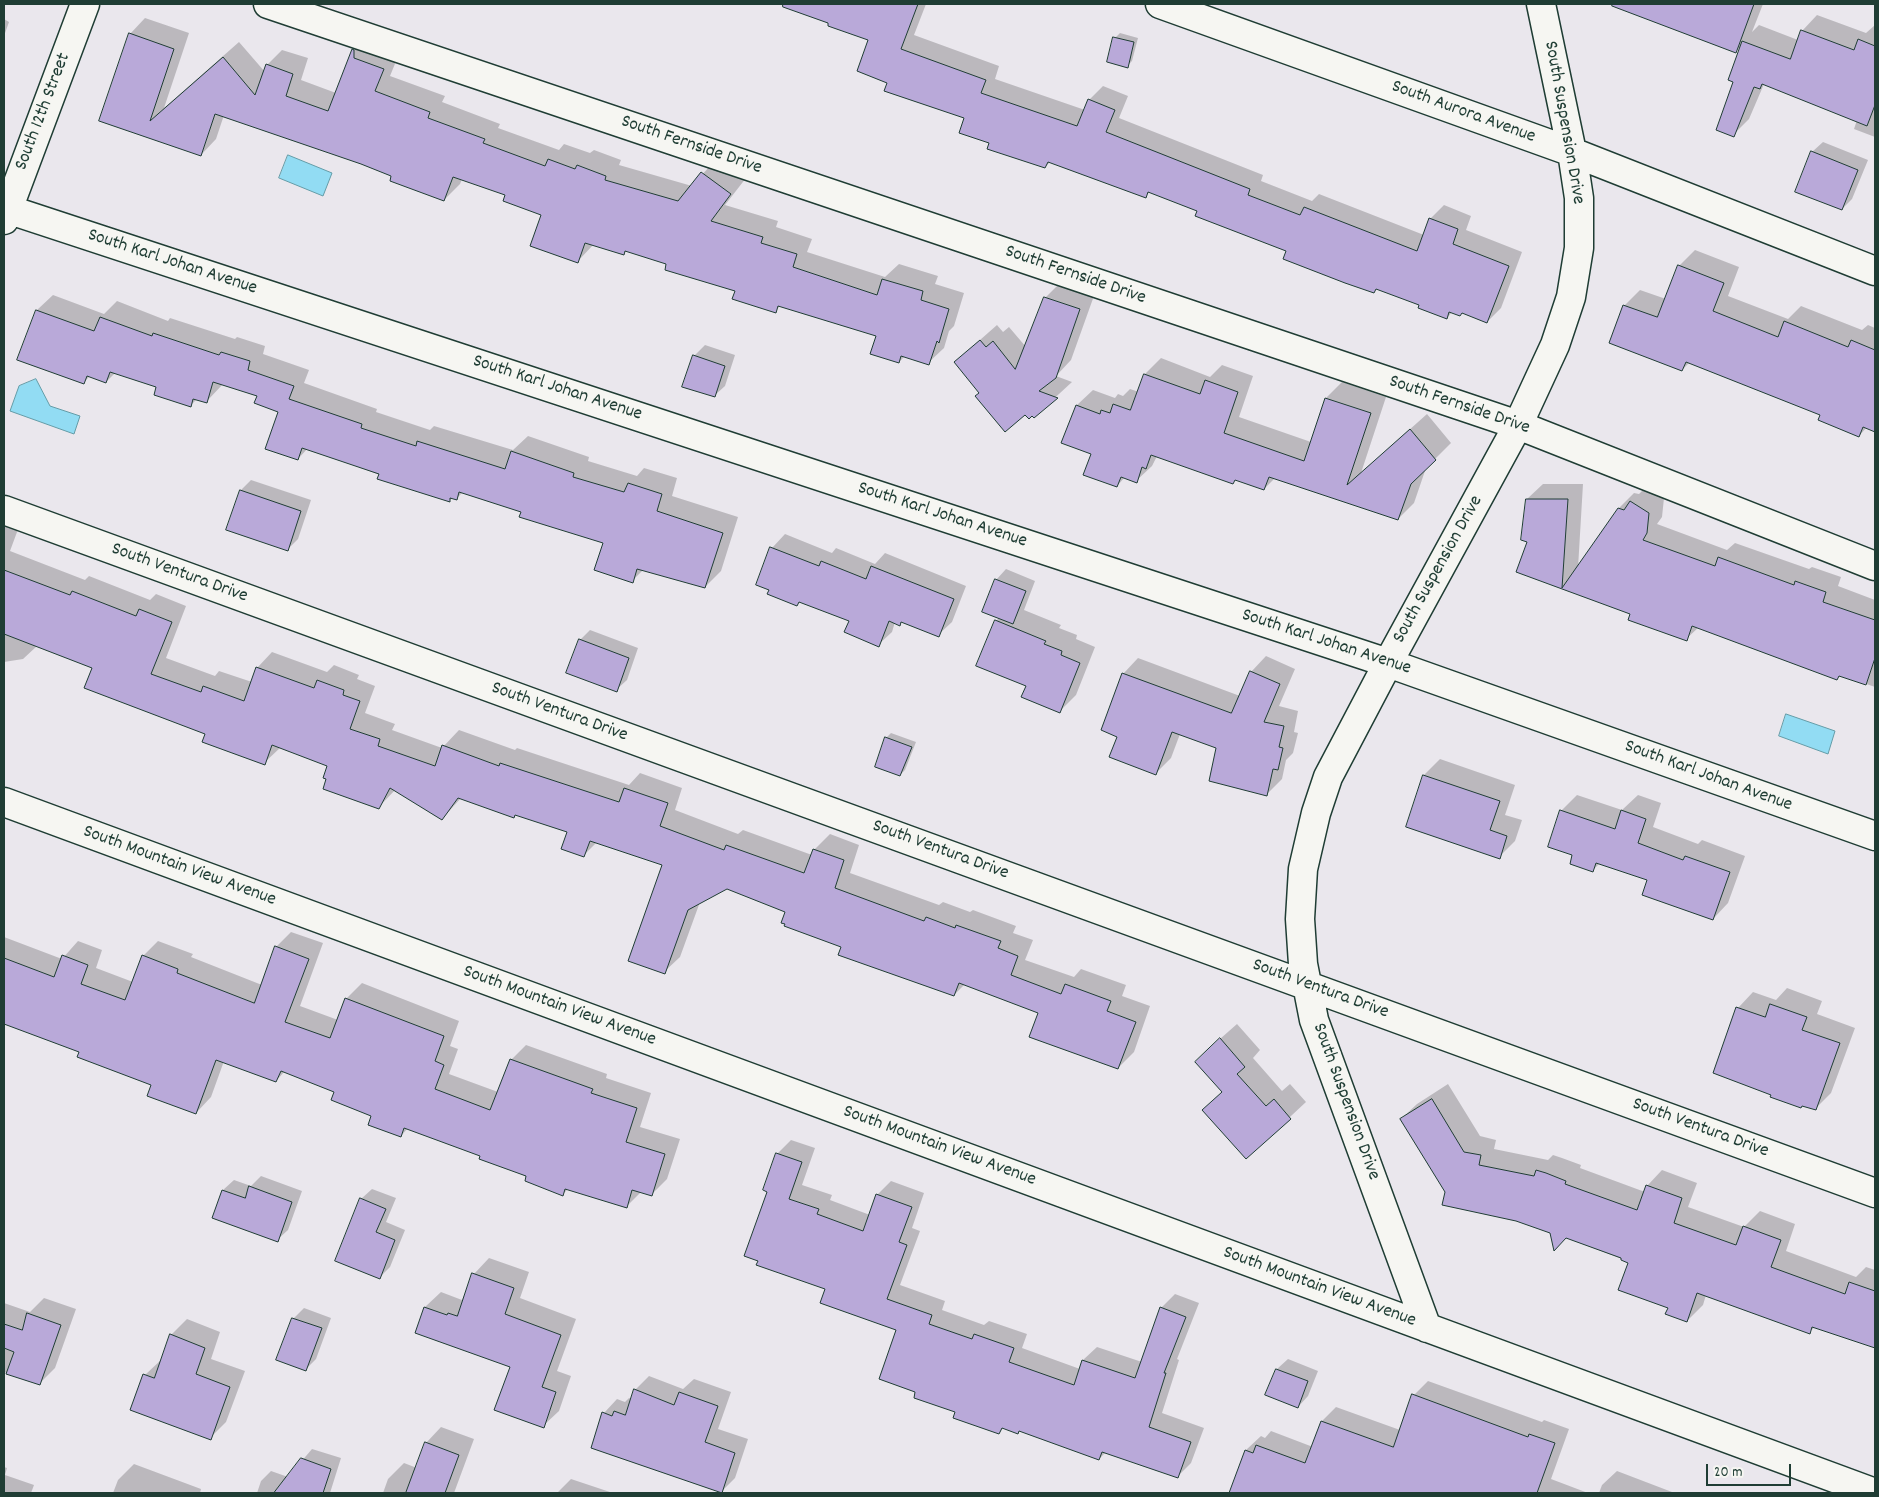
<!DOCTYPE html>
<style>
body{margin:0}
#map{position:relative;width:1879px;height:1497px;overflow:hidden;background:#eae7ed;font-family:Dekko,sans-serif}
canvas{display:block}
.frame{position:absolute;inset:0;border:5px solid #1f3d34;pointer-events:none}
.scale{position:absolute;left:1706px;top:1464px;width:85px;height:22px;box-sizing:border-box;border:2px solid #1f3d34;border-top:0;padding-left:6px;font-size:15px;line-height:18px;white-space:nowrap;color:#1f3d34;-webkit-text-stroke:4px #f6f6f2;paint-order:stroke}
</style>
<div id="map">
<canvas width="1879" height="1497"></canvas>
<div class="frame"></div>
<div class="scale">20 m</div>
</div>
<script>
const c = document.querySelector('canvas').getContext('2d');
c.lineJoin = 'round';
function fillPath(path, color) { c.fillStyle = color; c.fill(path, 'evenodd'); }
function strokePath(path, color, width, dash) { c.strokeStyle = color; c.lineWidth = width; c.lineCap = dash ? 'butt' : 'round'; c.setLineDash(dash || []); c.stroke(path); }
function write(font, color, halo, rows, align = 'center') {
  c.font = font + ' Dekko,sans-serif'; c.lineWidth = 5; c.setLineDash([]); c.textBaseline = 'middle'; c.strokeStyle = halo; c.fillStyle = color; for (const [text, x, y, turn = 0] of rows) {
    c.save(); c.translate(x, y); c.rotate((+turn || 0) * Math.PI / 180); c.textAlign = isNaN(turn) ? turn : align; if (halo) c.strokeText(text, 0, 0); c.fillText(text, 0, 0); c.restore();
  }
}
const water = new Path2D(`
 M288,155L332,173L323,196L279,178Z
 M36,379L50,406L80,416L74,434L10,411L19,386Z
 M1786,714L1835,731L1828,754L1779,736Z`);
fillPath(water, '#92dcf3');
strokePath(water, '#649ca7', 1);
fillPath(new Path2D(`
 M791,4H926L914,35L999,66L995,79L1085,110L1089,100L1103,86L1128,96L1119,118L1263,175L1261,181L1312,201L1319,194L1424,235L1430,219L1444,205L1471,216L1466,230L1522,252L1501,308L1487,322L1463,312L1460,315L1452,312L1447,318L1421,305L1377,288L1374,291L1199,210L1150,192L1145,196L1050,162L1045,167L991,143L965,118L885,91L888,82L870,40L790,8Z
 M1652,4H1763L1752,32L1759,25L1798,40L1802,31L1817,15L1866,33L1875,25V137L1854,129L1857,120L1764,84L1749,119L1733,135L1735,81L1742,45L1735,52L1647,18Z
 M145,18L189,33L164,108L239,42L265,72L267,65L282,50L308,58L301,80L336,93L353,49L368,34L399,54L390,76L445,96L442,102L500,124L498,128L559,150L564,144L590,153L594,150L621,160L619,165L692,186L718,157L746,178L725,205L778,221L776,227L812,239L807,252L885,277L899,264L938,276L935,284L964,293L954,326L949,331L944,348L928,363L905,356L899,362L878,335L781,305L775,311L736,291L668,263L627,250L624,253L594,244L578,261L542,214L507,194L462,179L460,184L444,200L393,175L224,115L216,139L201,155L100,120L130,34Z
 M4,19L9,22L4,36Z
 M1120,33L1138,38L1132,61L1127,66L1115,38Z
 M1823,142L1868,160L1852,199L1842,209L1812,152Z
 M1695,250L1739,267L1728,296L1788,319L1801,306L1862,330L1868,325L1875,328V430L1867,427L1859,436L1822,414L1690,362L1682,370L1624,306L1640,290L1666,299L1679,266Z
 M1061,282L1095,293L1071,360L1056,376L1072,382L1034,417L980,393L955,362L997,325L1003,332L1009,327L1026,347L1045,298Z
 M53,295L104,314L117,301L168,321L170,318L235,339L237,337L265,346L263,354L309,370L304,383L377,409L376,412L430,430L434,426L513,450L528,436L589,457L588,461L637,476L644,468L677,478L672,496L738,517L721,571L705,587L644,569L632,581L604,542L523,511L463,492L456,499L452,498L449,501L308,448L298,459L280,411L258,396L223,384L207,401L197,399L191,405L158,386L116,372L106,382L90,376L83,383L37,310Z
 M705,345L735,355L725,386L714,396L694,356Z
 M1161,358L1210,377L1222,365L1253,376L1239,417L1311,442L1326,398L1342,382L1386,397L1361,473L1427,414L1451,443L1426,468L1414,503L1398,519L1275,478L1264,489L1236,479L1233,482L1157,456L1152,466L1136,481L1125,477L1117,486L1092,453L1077,405L1093,390L1115,398L1118,394L1123,396L1130,389L1139,392L1145,374Z
 M251,480L311,500L298,539L287,550L241,490Z
 M1543,484H1583L1578,568L1619,508L1634,493L1639,494L1646,487L1664,498L1662,517L1657,524L1727,550L1735,543L1809,569L1812,567L1841,577L1838,586L1875,600V687L1841,675L1837,679L1699,627L1686,639L1632,613L1518,572L1529,541L1527,499Z
 M4,519L20,524L10,551L85,580L89,576L150,600L156,594L186,606L166,658L215,676L219,671L252,682L257,668L272,652L327,672L334,665L359,675L357,679L375,686L365,713L395,724L392,730L442,748L459,730L515,750L517,748L629,785L640,773L682,788L675,810L738,834L743,830L812,855L814,850L830,834L859,845L850,873L939,905L943,902L970,912L973,910L1016,926L1013,933L1033,940L1025,960L1074,977L1081,969L1126,985L1122,996L1150,1006L1134,1052L1118,1068L1040,1012L965,984L954,995L842,946L787,911L727,888L700,902L680,957L664,972L663,864L597,842L584,855L569,831L461,798L442,819L395,790L378,808L329,765L281,747L264,763L207,733L93,668L37,646L23,659L4,662Z
 M785,534L832,553L836,548L875,564L885,553L966,586L952,622L938,635L903,621L899,624L895,622L892,632L878,645L851,620L801,601L797,605L770,589L772,548Z
 M1006,569L1035,581L1024,610L1061,625L1059,628L1077,635L1076,639L1095,647L1076,695L1060,711L1027,685L996,621L999,618L996,580Z
 M590,630L638,648L627,680L616,690L580,640Z
 M1266,656L1295,669L1279,706L1298,711L1294,732L1298,733L1293,753L1286,760L1282,779L1267,794L1217,747L1180,734L1171,758L1156,773L1119,736L1123,674L1138,658L1240,696L1251,672Z
 M891,733L916,742L905,770L900,775L886,738Z
 M1440,759L1515,785L1505,815L1522,820L1515,841L1499,857L1407,827L1424,775Z
 M1577,795L1622,810L1638,795L1661,803L1653,827L1698,844L1702,840L1745,856L1728,903L1713,919L1649,880L1600,863L1593,870L1574,854L1561,811Z
 M291,932L323,943L300,1006L338,1020L346,999L362,983L459,1021L450,1046L458,1049L449,1074L498,1092L511,1060L526,1045L607,1074L606,1078L651,1093L640,1127L680,1139L667,1179L652,1194L642,1191L626,1207L568,1189L563,1194L482,1156L408,1128L401,1136L336,1091L285,1071L276,1081L224,1061L211,1097L196,1113L153,1084L80,1051L4,1022V937L62,959L78,941L102,950L96,968L133,982L143,956L158,941L193,954L191,957L262,985L276,947Z
 M1787,988L1822,1001L1817,1014L1855,1028L1831,1093L1815,1109L1738,1008L1753,992L1776,1000Z
 M1237,1024L1260,1050L1253,1058L1282,1091L1290,1084L1306,1102L1247,1157L1223,1091L1212,1046Z
 M1448,1084L1480,1136L1496,1140L1494,1149L1548,1160L1553,1155L1562,1158L1581,1165L1580,1168L1645,1192L1647,1186L1662,1170L1697,1183L1688,1207L1744,1227L1760,1211L1795,1224L1786,1251L1856,1277L1866,1267L1875,1270V1347L1815,1327L1809,1332L1706,1295L1703,1305L1687,1321L1669,1307L1630,1262L1446,1192L1401,1119L1417,1104Z
 M791,1140L815,1148L802,1185L832,1195L830,1200L870,1215L877,1195L891,1181L924,1193L912,1228L920,1231L900,1285L945,1301L942,1310L984,1325L989,1321L1027,1334L1022,1348L1080,1369L1083,1360L1097,1347L1142,1362L1162,1307L1175,1294L1199,1303L1177,1359L1179,1360L1162,1413L1204,1428L1191,1463L1177,1477L1106,1452L1099,1459L1020,1430L1004,1427L999,1433L917,1392L898,1330L827,1289L769,1191L777,1154Z
 M261,1176L302,1191L288,1230L277,1240L213,1217L223,1190L234,1180L251,1186Z
 M372,1189L396,1198L386,1222L405,1230L390,1267L380,1277L361,1199Z
 M489,1258L529,1272L520,1298L576,1319L557,1371L571,1376L559,1411L543,1426L511,1366L425,1307L441,1292L462,1300L474,1274Z
 M44,1298L76,1309L55,1368L39,1384L4,1372V1303L30,1312Z
 M304,1308L331,1318L316,1359L305,1370L278,1359L294,1318Z
 M187,1319L220,1332L211,1359L245,1371L226,1422L210,1438L145,1375L162,1359L171,1335Z
 M1288,1359L1318,1371L1308,1396L1298,1407L1277,1369Z
 M649,1376L683,1389L694,1379L731,1392L718,1429L748,1439L735,1478L721,1492L592,1448L604,1413L617,1399L625,1402L629,1398L632,1399L635,1390Z
 M1428,1381L1542,1422L1544,1420L1569,1429L1551,1479L1588,1493H1368L1362,1491V1493H1230L1246,1450L1261,1436L1265,1438L1271,1431L1313,1447L1322,1421L1336,1407L1400,1430L1414,1395Z
 M441,1427L474,1439L454,1493H383L388,1479L404,1463L417,1468L426,1443Z
 M312,1449L341,1458L330,1493H332H257L261,1481L271,1471L288,1477Z
 M134,1464L201,1489L200,1493H113L118,1480Z
 M4,1467L7,1468L5,1475L34,1485L31,1493H4Z
 M1617,1471L1672,1492V1493H1599L1602,1485Z
 M571,1479L613,1493H557Z`), '#0003');
const building = new Path2D(`
 M783,4H918L901,49L986,80L981,93L1077,126L1088,99L1115,110L1106,132L1250,189L1248,195L1300,215L1304,207L1417,251L1429,218L1458,229L1453,244L1509,266L1487,323L1462,313L1460,316L1449,312L1447,319L1418,308L1419,305L1376,289L1374,293L1345,283L1283,259L1286,251L1195,216L1197,211L1148,192L1146,198L1048,162L1045,168L987,149L989,143L959,133L964,118L884,91L887,83L857,71L868,40L828,26V23L783,7Z
 M1613,4H1754L1736,53L1612,6Z
 M1801,30L1854,50L1858,39L1875,46V105L1867,126L1762,84L1760,89L1754,87L1734,137L1716,130L1733,82L1728,80L1742,41L1790,59Z
 M129,33L174,49L150,121L223,57L255,95L266,64L293,74L286,96L328,111L352,49L354,50V58L384,69L375,91L430,112L428,118L485,139L483,143L545,166L548,159L575,169L577,165L606,176L605,180L678,201L701,172L731,194L711,221L763,237L761,243L797,254L793,267L877,295L882,279L923,291L921,300L949,309L939,343L937,341L929,365L901,356L899,363L870,354L876,336L778,306L776,313L732,299L735,291L665,270L666,264L625,251L624,255L585,243L578,263L530,246L541,215L503,201L505,195L453,177L444,201L390,181L391,176L361,164L215,114L201,156L99,121Z
 M1113,37L1134,42L1128,68L1107,62Z
 M1811,151L1858,170L1842,210L1795,192Z
 M1678,265L1724,283L1713,311L1778,337L1784,321L1848,347L1851,340L1875,350V432L1863,427L1859,437L1818,420L1820,415L1686,362L1682,371L1609,343L1623,305L1657,317Z
 M1044,297L1080,309L1056,378L1039,391L1058,398L1034,418L1032,416L1029,419L1025,415L1005,432L975,396L979,393L954,362L980,340L986,347L993,341L1015,369Z
 M36,310L94,331L100,317L152,336L153,333L219,355L221,352L250,361L248,370L294,386L289,399L362,424L361,428L416,446L417,441L505,469L511,451L574,473L573,477L624,492L628,483L662,494L657,511L723,533L705,588L637,569L633,583L594,570L603,543L519,517L521,512L459,492L457,500L450,498V502L377,479L379,474L302,448L298,460L265,449L278,412L254,403L257,396L213,382L207,403L193,399L191,407L154,395L156,387L110,372L106,383L87,376L84,384L17,360Z
 M693,355L725,366L715,397L682,387Z
 M1144,374L1200,394L1205,380L1238,392L1224,433L1304,461L1325,398L1371,413L1347,485L1410,429L1436,460L1411,484L1398,520L1269,477L1264,490L1235,480L1233,484L1151,455L1146,469L1142,467L1137,483L1121,477L1117,487L1083,475L1091,454L1061,443L1076,405L1100,414L1101,410L1110,413L1113,404L1130,410Z
 M240,490L301,511L288,551L226,530Z
 M1526,499H1568L1562,588L1618,508L1624,510L1630,501L1649,513L1647,533L1643,540L1715,566L1718,557L1794,585L1795,581L1826,592L1823,602L1875,620V658L1866,685L1839,676L1837,680L1692,626L1687,641L1628,620L1630,614L1516,572L1527,542L1521,540Z
 M770,547L819,566L821,561L866,579L871,566L954,599L939,637L901,622L900,626L889,621L879,647L844,632L849,621L799,602L797,606L767,594L769,590L756,585Z
 M4,570L70,595L72,591L136,616L139,609L172,622L151,674L201,692L203,686L244,701L256,667L314,688L317,680L344,690L343,695L360,701L350,729L380,739L378,746L435,766L442,745L499,766L500,763L619,802L624,788L668,803L660,826L724,850L726,845L804,873L813,849L844,860L835,888L924,921L926,917L955,928L956,925L1001,941L998,948L1018,956L1011,975L1061,994L1065,984L1111,1001L1107,1011L1136,1022L1118,1069L1029,1037L1038,1013L959,983L954,996L838,955L841,947L784,926L785,924L781,923L785,912L727,889L688,910L665,974L628,961L662,865L590,841L584,857L561,849L567,832L515,815L514,818L458,798L442,820L390,788L379,809L323,789L326,779L323,778L327,766L272,745L265,765L202,742L205,734L84,688L92,668L4,634Z
 M995,579L1026,591L1013,624L982,612Z
 M995,620L1046,641L1044,644L1062,651L1061,655L1080,663L1060,713L1021,697L1026,686L976,666Z
 M579,639L629,658L617,692L566,673Z
 M1250,671L1280,684L1264,722L1284,726L1279,747L1283,748L1278,770L1273,769L1267,796L1209,781L1216,748L1172,732L1156,775L1109,757L1117,737L1101,730L1122,673L1231,713Z
 M885,737L912,747L900,776L875,767Z
 M1423,775L1500,801L1490,830L1507,836L1500,859L1406,827Z
 M1560,810L1615,829L1621,810L1646,819L1638,843L1683,860L1685,856L1730,872L1713,920L1642,895L1647,880L1596,863L1593,872L1570,864L1572,855L1548,847Z
 M275,946L309,959L285,1022L330,1038L345,998L444,1036L435,1061L444,1065L435,1089L490,1110L510,1059L593,1089L591,1093L637,1108L626,1142L665,1154L652,1196L632,1190L627,1208L565,1189L563,1196L525,1181L526,1176L479,1159L480,1156L404,1128L401,1137L368,1125L371,1116L331,1100L334,1092L281,1071L276,1082L216,1060L196,1114L147,1096L151,1085L77,1057L79,1052L4,1024V958L54,977L62,955L88,965L81,984L125,1000L142,955L178,969L177,973L254,1003Z
 M1770,1004L1807,1017L1802,1030L1840,1043L1816,1110L1802,1106L1801,1108L1770,1097L1771,1095L1713,1073L1736,1007L1765,1017Z
 M1220,1038L1245,1067L1237,1074L1266,1106L1274,1099L1291,1119L1246,1159L1202,1110L1222,1092L1195,1062Z
 M1432,1099L1464,1152L1481,1155L1479,1165L1534,1176L1536,1170L1546,1173L1566,1181L1565,1184L1637,1210L1646,1185L1682,1198L1674,1223L1736,1245L1743,1226L1781,1240L1771,1267L1845,1294L1849,1282L1875,1291V1348L1812,1327L1810,1334L1697,1293L1687,1322L1665,1314L1668,1308L1618,1290L1628,1263L1621,1260V1258L1566,1238L1554,1251L1550,1233L1516,1221L1442,1205L1445,1192L1400,1119Z
 M776,1153L802,1162L789,1199L819,1209L817,1214L863,1231L876,1194L912,1207L899,1242L907,1245L887,1299L932,1315L929,1324L972,1339L974,1334L1014,1348L1009,1362L1074,1385L1082,1360L1135,1378L1160,1307L1186,1317L1164,1373H1166L1149,1427L1191,1442L1178,1478L1102,1452L1099,1460L1019,1431L1018,1434L1002,1428L999,1434L953,1418L955,1412L914,1398L915,1392L879,1379L896,1330L820,1303L825,1289L756,1265L758,1261L744,1256L767,1192L763,1190Z
 M249,1186L292,1202L278,1242L212,1218L222,1190L245,1198Z
 M360,1198L386,1209L376,1232L395,1240L380,1279L335,1261Z
 M472,1273L514,1288L505,1314L561,1335L542,1387L556,1392L544,1428L494,1410L510,1367L415,1333L424,1307L447,1315L448,1313L457,1316Z
 M27,1313L61,1325L40,1385L6,1374L14,1352L4,1348V1324L22,1330Z
 M292,1318L322,1328L306,1371L276,1360Z
 M170,1334L205,1348L196,1374L230,1387L211,1440L130,1410L143,1374L154,1378Z
 M1276,1369L1308,1381L1298,1408L1265,1395Z
 M634,1389L674,1405L679,1392L718,1406L705,1442L735,1453L722,1493L591,1448L602,1412L612,1416L614,1411L625,1415Z
 M1412,1394L1528,1437L1529,1434L1555,1443L1537,1493H1229L1245,1450L1253,1453L1256,1445L1305,1463L1321,1421L1393,1447Z
 M425,1442L459,1455L445,1493H406Z
 M301,1458L331,1469L323,1493H274Z`);
fillPath(building, '#b9a9d9');
strokePath(building, '#1f3d34', 1);
const minor = new Path2D(`
 M268,4L1518,425L1875,566
 M1160,4L1572,152L1875,271
 M4,208L1388,663L1875,836
 M4,220L85,4
 M4,510L1875,1193
 M4,802L1875,1493
 M1427,1328L1314,1020L1303,964L1300,919L1303,869L1316,813L1328,777L1388,663L1518,425L1555,345L1571,297L1579,248V198L1572,152L1541,4`);
strokePath(minor, '#1f3d34', 31);
strokePath(minor, '#f6f6f2', 28);
write('19px', '#1f3d34', '#f6f6f2', [
 ["South 12th Street",44,112,-69],
 ["South Aurora Avenue",1463,113,20],
 ["South Suspension Drive",1563,123,80],
 ["South Fernside Drive",691,146,19],
 ["South Karl Johan Avenue",172,263,18],
 ["South Fernside Drive",1075,276,19],
 ["South Karl Johan Avenue",557,389,18],
 ["South Fernside Drive",1459,406,19],
 ["South Karl Johan Avenue",942,516,18],
 ["South Suspension Drive",1439,570,-61],
 ["South Ventura Drive",179,574,20],
 ["South Karl Johan Avenue",1326,643,18],
 ["South Ventura Drive",559,713,20],
 ["South Karl Johan Avenue",1708,777,20],
 ["South Ventura Drive",940,851,20],
 ["South Mountain View Avenue",179,867,20],
 ["South Ventura Drive",1320,990,20],
 ["South Mountain View Avenue",559,1007,20],
 ["South Suspension Drive",1345,1102,70],
 ["South Ventura Drive",1700,1129,20],
 ["South Mountain View Avenue",939,1147,20],
 ["South Mountain View Avenue",1319,1288,20]
]);
</script>
